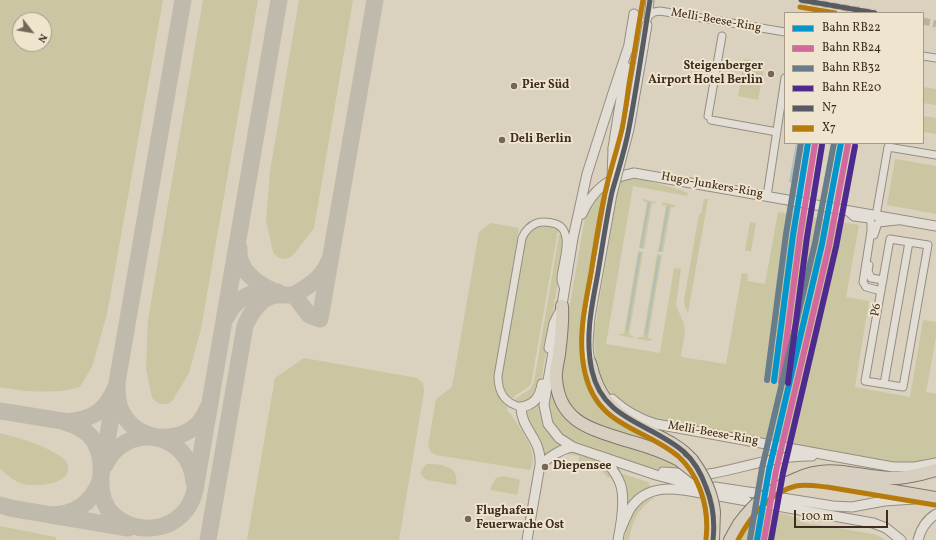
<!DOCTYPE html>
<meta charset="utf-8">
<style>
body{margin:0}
#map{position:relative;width:936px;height:540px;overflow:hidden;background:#dad2bf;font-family:Vollkorn,serif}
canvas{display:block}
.legend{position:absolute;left:784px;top:12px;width:140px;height:132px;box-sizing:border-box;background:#efe4ce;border:1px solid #a89a88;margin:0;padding:5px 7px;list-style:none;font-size:12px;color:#3e2c1e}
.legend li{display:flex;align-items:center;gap:8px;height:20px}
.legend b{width:20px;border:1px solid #a89a88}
.north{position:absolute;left:12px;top:12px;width:40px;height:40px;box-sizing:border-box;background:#efe4ce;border:1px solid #a89a88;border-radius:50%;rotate:121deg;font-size:11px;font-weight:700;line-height:16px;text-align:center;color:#3e2c1e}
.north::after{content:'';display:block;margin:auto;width:14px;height:18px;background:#756656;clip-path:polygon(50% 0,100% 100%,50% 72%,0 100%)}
.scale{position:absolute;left:794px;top:510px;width:94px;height:18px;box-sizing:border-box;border:2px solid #3e2c1e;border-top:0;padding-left:5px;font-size:12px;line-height:14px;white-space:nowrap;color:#3e2c1e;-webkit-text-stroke:3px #efe4ce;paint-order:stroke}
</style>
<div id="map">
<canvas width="936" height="540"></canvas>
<ul class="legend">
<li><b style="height:5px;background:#0395cc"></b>Bahn RB22</li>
<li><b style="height:5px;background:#d2689b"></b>Bahn RB24</li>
<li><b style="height:5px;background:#697c8a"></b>Bahn RB32</li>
<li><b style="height:5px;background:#4e2a8e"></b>Bahn RE20</li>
<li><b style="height:5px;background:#595b62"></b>N7</li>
<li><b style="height:5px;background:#b67b0a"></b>X7</li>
</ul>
<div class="north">N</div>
<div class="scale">100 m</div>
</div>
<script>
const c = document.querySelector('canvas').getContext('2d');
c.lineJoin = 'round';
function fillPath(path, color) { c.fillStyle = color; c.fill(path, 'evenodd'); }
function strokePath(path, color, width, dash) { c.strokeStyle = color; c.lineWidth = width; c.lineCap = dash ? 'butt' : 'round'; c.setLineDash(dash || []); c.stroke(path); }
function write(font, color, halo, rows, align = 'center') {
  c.font = font + ' Vollkorn,serif'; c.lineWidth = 4; c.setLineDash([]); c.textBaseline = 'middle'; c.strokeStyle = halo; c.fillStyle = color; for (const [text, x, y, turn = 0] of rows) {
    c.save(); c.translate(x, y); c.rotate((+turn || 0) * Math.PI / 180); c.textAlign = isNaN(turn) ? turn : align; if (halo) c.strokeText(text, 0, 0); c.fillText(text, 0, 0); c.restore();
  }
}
fillPath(new Path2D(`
 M0,0H163L107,314L92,367L80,387C59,394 22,392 0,387ZM20,20H44V44H20Z
 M203,0H258L201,329L189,373L173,400L168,404H163L158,403L152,398L146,369L148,320Z
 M299,0H353L314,228L294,254L289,258L284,259L277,257L273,252L266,221L270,171Z
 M744,59L765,63L758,100L738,96Z
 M923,87L936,89V105L923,103Z
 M923,116L936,118V134L923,132Z
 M895,159L936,166V214L887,205Z
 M637,178L681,190L688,193L687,196L633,186L606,344L660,353L674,268L681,269L676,305L684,324L685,331L681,357L726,364L742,273L748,274L747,281L765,284L778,212L859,225L846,297L869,301L855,387L910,397L923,320L936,322V337L926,392L936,394V460L907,466L656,421L624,405L609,391L602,378L596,364L594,333L619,182L628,179Z
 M603,190L581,321C579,342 584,361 591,380L680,454L600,429L580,418L563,396L560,363L585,217L588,208Z
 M643,199L656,202V203H652L644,249L639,248L647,202L643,201Z
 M704,199H708L688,313L685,307L684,300L699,214H701Z
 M662,202L675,205V207H671L663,252H658L666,205H662Z
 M750,222L756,223L751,251H745Z
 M491,223L519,228L494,378C495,391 498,399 508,406L507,410L511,414C520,430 540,451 530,470L436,455L431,452L428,446L436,399L452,387L479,232Z
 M539,226H550L558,230L531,384C525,391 515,393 511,401C503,392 501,387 501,374L524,242C526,234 530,229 539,226Z
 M561,233L563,244V252L540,387C535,398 526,405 514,402L515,399L530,389L534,382L559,235Z
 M638,251L643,252L629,335L633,336V338L619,335V334H624Z
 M657,254L662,255L648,338L652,339L651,341L638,339V337H643Z
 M304,358L417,378L423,383L424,392L399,540H247L275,378Z
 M552,379L560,406L674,462L684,470H661L642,465L581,446L567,440L553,424L548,407Z
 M539,403H541L563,446L546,455L526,419C525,409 531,408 539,403Z
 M0,433C21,439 36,442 55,453C58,455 63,457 65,460C67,462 69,465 68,469C68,485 35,487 23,484C14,481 7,475 0,469Z
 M573,451C590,457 601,460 613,475L608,478L600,469L590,463L585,464L582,468H578L579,456L567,454Z
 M427,464C442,464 460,466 456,485L427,480C418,475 420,469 427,464Z
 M623,474L648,482L651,489L628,506L625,504L620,475Z
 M502,476L518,479L520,481L517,495L491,490V487L496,478Z
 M653,495L654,498C638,509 632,521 629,540H624C629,517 632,507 653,495Z
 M760,510L789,515L806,523L874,534L886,540H737L748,522Z
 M0,526L55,537L57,540H0Z`), '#c9c6a1');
fillPath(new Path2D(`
 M796,143H803L796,183L789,182Z`), '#afbebb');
strokePath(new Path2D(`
 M641,247L649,203
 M660,251L668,207
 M627,329L640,253
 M646,333L659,257`), '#afbebb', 2);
strokePath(new Path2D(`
 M239,248C237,270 256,283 273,291
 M331,256C324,277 312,284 294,295L309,315L320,319L375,0
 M226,318C235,297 256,288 278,292
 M210,403C207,410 204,418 198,424C174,447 132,439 120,408C117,400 117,392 117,384C107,411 93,420 64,422C76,425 87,430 94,441C109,466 93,486 108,509C132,540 186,533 195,490L279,0
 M0,411L75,423
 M105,465C127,420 190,432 194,482
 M0,505L10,508L128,528
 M51,515C74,515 92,503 100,481L183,0
 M208,540L245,326C250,314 260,298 275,295C281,295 288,295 294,295`), '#c0baac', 17);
strokePath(new Path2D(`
 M801,0L875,13
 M923,21L936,24`), '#bbb19f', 7, [7, 3.5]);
const minor = new Path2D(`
 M648,16L654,12L660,11L785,32
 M648,18L650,0
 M923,56L936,58
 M708,116L722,36
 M711,120L777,132
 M767,196L785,78
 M847,211L854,217L869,219L871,222V231L863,282L866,287L881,291
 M876,216L888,147L936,155
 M874,235L878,223L897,221
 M890,239L928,245L903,387L865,381Z
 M869,265L868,271L871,278L883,280
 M884,384L909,242
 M521,407C504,403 498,392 498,376L522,238C525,231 529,226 537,223C543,221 550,222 556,224C575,231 562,263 561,278C561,282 563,287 565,290`);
const tertiary = new Path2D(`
 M643,48L647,25
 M628,50L634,14
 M613,148L626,67
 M582,214C593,189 608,178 634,173L936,226
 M561,311L573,238L587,174L613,93L629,45
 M555,341L547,386L544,405L548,424L559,438L573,447L656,475L675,480L696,483
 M549,348L554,323L562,307
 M593,368C585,353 589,333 590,317L612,194
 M612,399C625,411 639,419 656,424L893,467H915L936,463
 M603,457C610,466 618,475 621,486C625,501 621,525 618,540
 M540,465C550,457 560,449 573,447
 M663,472L690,474
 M709,474C744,468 776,455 812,456
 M715,487L755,493
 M719,496L747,501
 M776,497L833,506L852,507L884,501L915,499
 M766,504L873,523L886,528L901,540
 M620,531C623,524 626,516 630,509C647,483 676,488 701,493
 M527,540L540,465C542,438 521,430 521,407C534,405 540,397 542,384
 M918,540C921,528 926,520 936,514`);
const trunk = new Path2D(`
 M562,306C563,324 561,337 559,354C558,362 555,371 556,379C559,422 591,429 625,440C643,445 663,451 679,460
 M590,363C597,393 610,411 638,426C657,436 677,443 692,460
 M796,479C830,462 859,478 894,478C908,478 922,474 936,470
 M807,479L841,482L936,498
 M713,540L714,512
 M730,540L739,524`);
strokePath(minor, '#958e81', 9);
strokePath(tertiary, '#958e81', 11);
strokePath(trunk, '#7f776c', 14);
strokePath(minor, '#e2ded5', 7);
strokePath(tertiary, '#e2ded5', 9);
strokePath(trunk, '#d7cfc0', 12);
const tertiaryBridge = new Path2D(`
 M612,181L613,148
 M612,194L629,129L643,48`);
const trunkBridge = new Path2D(`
 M679,460L697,474
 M692,460C703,475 712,493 714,512
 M739,524C754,503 772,488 796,479`);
strokePath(tertiaryBridge, '#958e81', 11, []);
strokePath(trunkBridge, '#7f776c', 14, []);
strokePath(tertiaryBridge, '#e2ded5', 9);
strokePath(trunkBridge, '#d7cfc0', 12);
strokePath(new Path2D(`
 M650,0C643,43 637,86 629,128C625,150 618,171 612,192C606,220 602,250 597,278C591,309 585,340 592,371C603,421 651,423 684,452C694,461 701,473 706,487C713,504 715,522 713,540
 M801,0L875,13`), '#595b62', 5);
strokePath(new Path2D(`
 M643,0C638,28 634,56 629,84C627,99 625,114 622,129C617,150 610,171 605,193C599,220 595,247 591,273C585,306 577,339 585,373C597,427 643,427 678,456C688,465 695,476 700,489C706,505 708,522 706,539
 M800,7L835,13
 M738,540C750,517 770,492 796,486C806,484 817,486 827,487L935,505`), '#b67b0a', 5);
strokePath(new Path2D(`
 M774,381L793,235L808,143
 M757,540L769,470L822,244L841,143`), '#0395cc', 6);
strokePath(new Path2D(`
 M781,382L800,236L815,144
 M764,540L776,471L829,246L848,144`), '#d2689b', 6);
strokePath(new Path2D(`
 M767,380L786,234L801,143
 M750,539L762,468L815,243L834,143`), '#697c8a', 6);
strokePath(new Path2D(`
 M788,383L807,237L822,145
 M771,540L783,473L836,247L855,146`), '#4e2a8e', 6);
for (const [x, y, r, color] of [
 [771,74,4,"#756656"],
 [514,86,4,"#756656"],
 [502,140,4,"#756656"],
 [545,467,4,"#756656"],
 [468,519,4,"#756656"]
]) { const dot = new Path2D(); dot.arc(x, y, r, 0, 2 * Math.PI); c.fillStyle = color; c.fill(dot); strokePath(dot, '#efe4ce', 1.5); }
write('12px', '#3e2c1e', '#efe4ce', [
 ["Melli-Beese-Ring",716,21,10],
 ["Hugo-Junkers-Ring",712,186,10],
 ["P6",877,310,-80],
 ["Melli-Beese-Ring",713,434,10]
]);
write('bold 12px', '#3e2c1e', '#efe4ce', [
 ["Steigenberger",763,67,"right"],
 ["Airport Hotel Berlin",763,81,"right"],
 ["Pier Süd",522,86],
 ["Deli Berlin",510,140],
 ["Diepensee",553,467],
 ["Flughafen",476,512],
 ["Feuerwache Ost",476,526]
], 'left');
</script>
